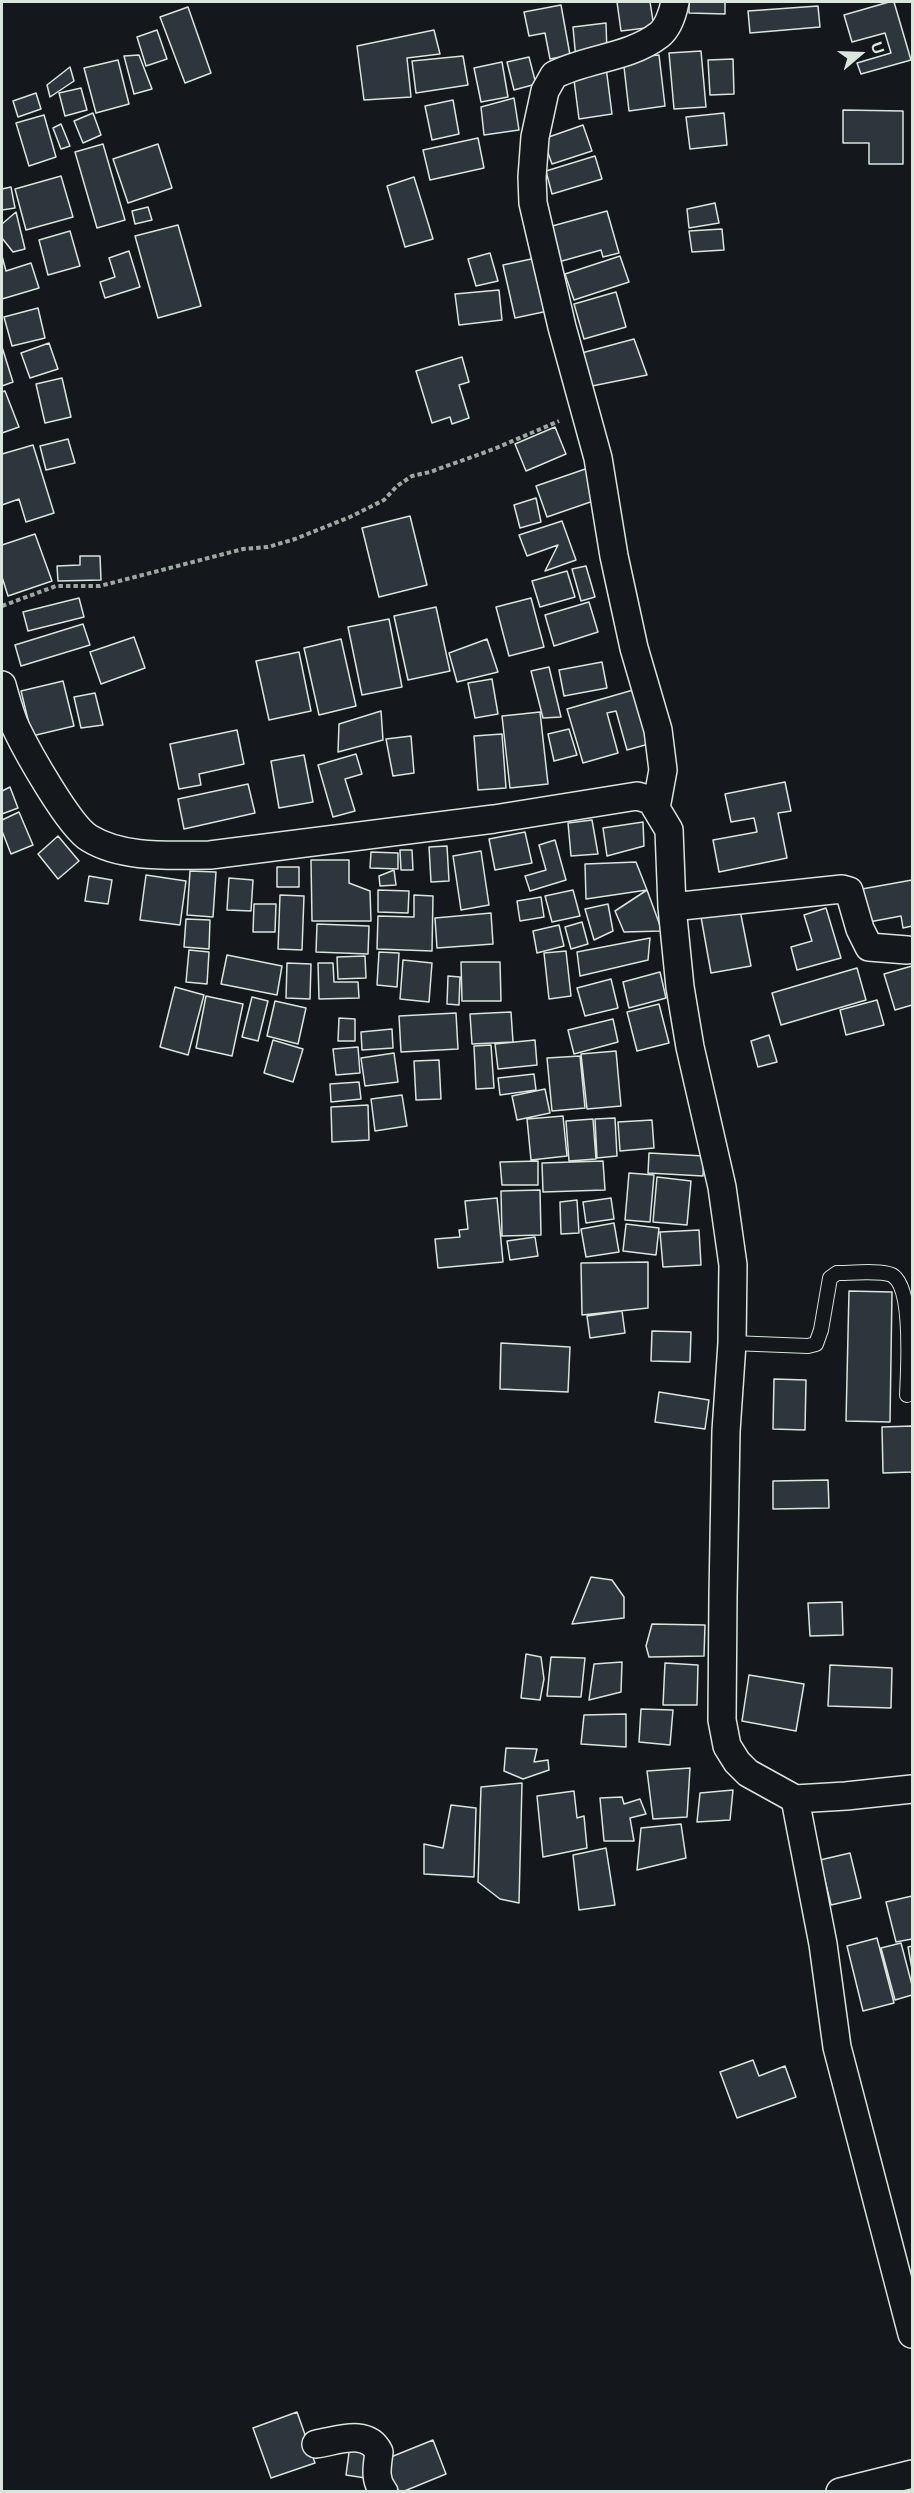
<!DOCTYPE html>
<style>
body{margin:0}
#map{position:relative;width:914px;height:2493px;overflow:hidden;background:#14181c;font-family:Helvetica,sans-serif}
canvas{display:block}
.frame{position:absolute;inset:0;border:3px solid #d8e6dc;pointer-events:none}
.north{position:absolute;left:830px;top:24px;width:60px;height:60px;-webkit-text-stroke:4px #14181c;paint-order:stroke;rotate:71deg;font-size:16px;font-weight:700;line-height:24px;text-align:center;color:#d8e6dc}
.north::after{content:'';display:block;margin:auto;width:21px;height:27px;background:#d8e6dc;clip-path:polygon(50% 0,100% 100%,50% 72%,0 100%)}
</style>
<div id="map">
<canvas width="914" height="2493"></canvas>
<div class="frame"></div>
<div class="north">U</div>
</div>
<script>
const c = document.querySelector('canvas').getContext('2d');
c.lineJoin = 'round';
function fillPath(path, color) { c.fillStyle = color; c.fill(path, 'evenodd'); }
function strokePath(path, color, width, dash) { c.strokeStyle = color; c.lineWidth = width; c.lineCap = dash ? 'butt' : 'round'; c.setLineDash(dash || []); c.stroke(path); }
const building = new Path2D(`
 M617,2H650L654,27L621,31Z
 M689,2H725V14L689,13Z
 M889,2H894L911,60L861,74L857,63L891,53L885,33L852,42L844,15Z
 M561,5L570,55L550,59L545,33L529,36L524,12Z
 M818,6L820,27L750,33L748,11Z
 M188,7L211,73L185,83L160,17Z
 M606,23L607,53L576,60L573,27Z
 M157,30L167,59L146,66L137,37Z
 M434,30L440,54L407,58L411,97L364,100L357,46Z
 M701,51L706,107L674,109L669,53Z
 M139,55L152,89L134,94L124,56Z
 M659,55L665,106L629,111L623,58Z
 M463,56L468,85L416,93L412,61Z
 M529,57L536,84L514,90L507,62Z
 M733,59L734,94L710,95L708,60Z
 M118,60L129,104L96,113L84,68Z
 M502,62L508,97L481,102L474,68Z
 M70,67L74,81L50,97L47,85Z
 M606,67L612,114L579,119L573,72Z
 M81,88L87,110L65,116L59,93Z
 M36,93L41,109L18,117L13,101Z
 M514,98L519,130L484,135L481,107Z
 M453,100L459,134L432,140L425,106Z
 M843,110L903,111V164H869V143H843Z
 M93,113L101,135L83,143L74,121Z
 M724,113L727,145L690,149L686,117Z
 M44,115L56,157L29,166L16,123Z
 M61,124L70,146L61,149L53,128Z
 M583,125L592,151L552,164L543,139Z
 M478,138L484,168L430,180L423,150Z
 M103,144L125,220L97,228L75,152Z
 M158,144L172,188L128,203L113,159Z
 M595,156L602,179L552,194L546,171Z
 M61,176L73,217L26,230L15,189Z
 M414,177L433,239L405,247L387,186Z
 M11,187L15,208L2,210V189Z
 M715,203L719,223L689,228L687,209Z
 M148,207L152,220L135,224L132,211Z
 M607,211L619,253L603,257L601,250L555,263L545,228Z
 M16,212L25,249L13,252L2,238V224Z
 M178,225L201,306L158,318L135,236Z
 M722,229L724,250L692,252L689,231Z
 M70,231L80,266L48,275L39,240Z
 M129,251L140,287L105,298L100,282L115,277L109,258Z
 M490,253L498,281L476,286L468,259Z
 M2,256L6,271L31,263L39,288L2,299Z
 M620,256L629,282L574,300L565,274Z
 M536,258L548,311L515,318L503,265Z
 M499,290L502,320L459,325L455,294Z
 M616,292L626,327L584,339L574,304Z
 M38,308L45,338L12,346L4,317Z
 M634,339L647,375L587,387L578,354Z
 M49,343L58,369L30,378L21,353Z
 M2,347L13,382L2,386Z
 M462,357L469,382L459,385L469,418L452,424L450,417L432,423L416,371Z
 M62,378L71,417L45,423L36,384Z
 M5,391L19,427L2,433V392Z
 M555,427L566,454L526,471L515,444Z
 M68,439L75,463L46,470L40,446Z
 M33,445L54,513L26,522L19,499L2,505V454Z
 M591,467L602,498L547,517L536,486Z
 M536,498L541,522L520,528L514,505Z
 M410,516L427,585L379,597L362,528Z
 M562,521L576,560L545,571L558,545L527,556L519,535Z
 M35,534L52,581L8,596L2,577V545Z
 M80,556H100L101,580L58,581L57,566L80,565Z
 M586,566L595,597L581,601L572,569Z
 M567,571L575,597L540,607L532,581Z
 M79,598L84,617L28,631L23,612Z
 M531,598L544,647L509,656L496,607Z
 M589,602L598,632L554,646L545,615Z
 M436,607L450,671L408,680L394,616Z
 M389,619L402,687L362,695L348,627Z
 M83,624L90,645L21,666L15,645Z
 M134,637L145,668L101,684L90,652Z
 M341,639L356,706L319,715L304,648Z
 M487,639L498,672L457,682L449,653Z
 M299,652L311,711L269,720L256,661Z
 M602,662L607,688L564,696L559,670Z
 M549,667L561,717L543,718L531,671Z
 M492,679L498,714L475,718L468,683Z
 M63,681L74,726L32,736L21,691Z
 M640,688L656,742L627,750L616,711L607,713L618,753L583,763L567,709Z
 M95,693L103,725L81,728L74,697Z
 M381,711L383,740L338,752L339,724Z
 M540,712L548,784L510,788L502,716Z
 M569,729L577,755L554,761L548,734Z
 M237,730L244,764L199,774L201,785L179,789L170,744Z
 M502,734L506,788L478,790L474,736Z
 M411,736L414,773L393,776L386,739Z
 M356,754L362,774L345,779L355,811L333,817L318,765Z
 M304,755L313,802L279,808L271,761Z
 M785,782L791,811L778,813L787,858L719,872L713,840L757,832L754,818L731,822L725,794Z
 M248,784L255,813L184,829L178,799Z
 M10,787L18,808L2,814V791Z
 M19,812L33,845L11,854L2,831V820Z
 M592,820L598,854L571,856L568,823Z
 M643,822L644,846L607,856L603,828Z
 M525,832L532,863L495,870L489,839Z
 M58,836L79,861L58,879L38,854Z
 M555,840L566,880L530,891L525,876L546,870L539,845Z
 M447,846L449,881L431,882L429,847Z
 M400,850H412L413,870H401Z
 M481,851L489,905L461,910L453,856Z
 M371,852L398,853V869L370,868Z
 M311,860H349V883L370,891L371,921H312Z
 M636,862L647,890L586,899L585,864Z
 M277,867H299V887H277Z
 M394,870L396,885L380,886L379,876Z
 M190,871L216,872L213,917L187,915Z
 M146,875L186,881L180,925L140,920Z
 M89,876L112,880L108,904L85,901Z
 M229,878L253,880L251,911L227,910Z
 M912,880V926L903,928L901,916L869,922L862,889Z
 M378,890L409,891L408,913L378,912Z
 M573,890L580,916L552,922L545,896Z
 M647,890L662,931L624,932L615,911Z
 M280,895L304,896L302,950L278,949Z
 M414,895L433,896L432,951L377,949L378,916L414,917Z
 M541,897L544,917L520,921L517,901Z
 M254,904H276L275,932H253Z
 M608,904L613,931L594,940L585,909Z
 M826,908L841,958L797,970L791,947L812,941L804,915Z
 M740,910L751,966L711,973L701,917Z
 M491,913L493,944L437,948L435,918Z
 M186,919L210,920L209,949L184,947Z
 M582,922L588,944L571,949L565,927Z
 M317,924L369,926L368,954L316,952Z
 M559,925L564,946L537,953L533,931Z
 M650,938L648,960L580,976L577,952Z
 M189,950L209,952L207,984L186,982Z
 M566,951L571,996L549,999L544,953Z
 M379,952L399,953L397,987L377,985Z
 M227,955L282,966L277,995L221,984Z
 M365,956L366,978L338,979L337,957Z
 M403,960L432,963L429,1002L400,999Z
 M461,962H500L501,1001H462Z
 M287,963L311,964L310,999L286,998Z
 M318,963H333L334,982H358L359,998L319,999Z
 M912,966V1005L895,1010L884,974Z
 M857,968L866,1000L781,1025L772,993Z
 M660,972L666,998L629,1008L623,982Z
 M448,976L460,977L459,1005L447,1004Z
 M611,979L618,1008L585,1016L577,988Z
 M175,987L204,995L188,1055L160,1047Z
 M206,996L243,1004L232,1056L196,1048Z
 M252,997L268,1001L258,1041L242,1037Z
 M877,1000L884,1025L846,1035L840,1010Z
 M275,1001L306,1008L298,1044L267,1036Z
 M659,1004L669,1043L637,1051L627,1012Z
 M511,1012L513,1042L472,1044L470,1014Z
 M456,1013L458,1049L401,1052L399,1016Z
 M339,1018L355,1019V1041H338Z
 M613,1019L618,1042L574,1054L568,1030Z
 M392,1029L393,1048L362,1050L361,1032Z
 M769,1035L777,1062L758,1067L751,1041Z
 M273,1040L303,1049L293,1082L264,1073Z
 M535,1040L537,1065L498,1069L495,1044Z
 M491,1045L494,1088L476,1089L474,1046Z
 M358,1047L360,1073L336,1075L333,1049Z
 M616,1051L621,1106L587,1109L581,1054Z
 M394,1053L398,1082L365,1086L361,1058Z
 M580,1056L585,1108L552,1111L547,1058Z
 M439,1060L441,1099L416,1100L414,1061Z
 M534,1074L536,1090L500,1095L498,1078Z
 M359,1082L361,1099L331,1102L330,1084Z
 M545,1089L550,1113L517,1120L512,1096Z
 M402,1095L407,1126L375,1131L371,1099Z
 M368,1105L369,1140L332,1142L331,1107Z
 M563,1116L567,1156L531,1160L527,1119Z
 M615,1118L617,1156L597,1158L595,1119Z
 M593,1119L596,1159L569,1161L566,1121Z
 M652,1120L654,1148L620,1151L618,1122Z
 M649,1153L704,1156L703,1176L648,1173Z
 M538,1161V1185H502L500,1162Z
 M603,1161L605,1190L543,1192L542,1163Z
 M629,1173L654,1175L650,1222L625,1220Z
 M657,1177L691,1181L687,1225L653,1222Z
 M540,1190L541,1235L502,1236L501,1191Z
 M497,1198L503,1262L438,1268L435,1239L460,1237L459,1230L468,1229L465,1201Z
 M611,1198L614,1219L586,1223L583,1202Z
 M577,1200L579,1233L561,1234L560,1202Z
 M614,1223L619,1252L586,1257L581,1229Z
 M626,1224L659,1228L656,1255L623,1251Z
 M699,1230L701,1265L663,1267L660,1232Z
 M535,1237L538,1256L510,1260L507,1241Z
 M648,1262V1308L582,1315L581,1263Z
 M849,1291L892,1292L890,1422L846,1421Z
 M622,1311L625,1333L590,1338L587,1316Z
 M652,1331L691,1332L690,1362L651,1361Z
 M501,1343L570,1347L568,1392L500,1389Z
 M774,1379L806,1380L805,1430L773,1429Z
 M659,1392L709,1400L705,1429L655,1422Z
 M912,1426V1472L883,1473L882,1427Z
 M828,1480L829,1508L773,1509V1481Z
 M591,1577L612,1580L624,1597V1618L572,1624Z
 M842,1602L843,1635L810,1636L808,1603Z
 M652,1624L705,1625L704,1656L649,1657L646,1646Z
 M526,1654L541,1657L544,1679L540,1700L521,1698Z
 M551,1657L585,1658L581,1697L547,1696Z
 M622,1662L621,1692L589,1700L594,1664Z
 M665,1663L698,1665L697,1705H663Z
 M830,1665L892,1668L891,1708L828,1706Z
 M749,1675L804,1684L796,1731L742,1721Z
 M641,1709L673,1710L670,1745L639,1742Z
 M626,1714V1747L581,1744L584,1715Z
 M506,1748L537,1749L534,1762L548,1760L549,1770L523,1779L504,1771Z
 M690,1768L687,1817L653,1819L647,1771Z
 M522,1783L519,1903L500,1899L478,1882L481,1787Z
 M733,1790L730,1820L697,1822L700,1793Z
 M574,1791L577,1818L584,1816L587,1848L543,1857L537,1796Z
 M622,1797L624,1804L640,1799L646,1814L630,1818L634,1841H604L600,1798Z
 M451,1805L476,1808L474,1877L424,1874V1844L443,1848Z
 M681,1824L686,1858L637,1870L641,1828Z
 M606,1848L615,1905L579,1910L573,1855Z
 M850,1853L861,1898L831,1905L820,1860Z
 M912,1896V1939L896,1942L886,1902Z
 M877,1938L894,2003L863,2011L847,1946Z
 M901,1943L912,1985V1995L895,2000L881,1948Z
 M912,1946V1969L908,1947Z
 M753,2060L759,2076L785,2066L796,2097L737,2118L720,2072Z
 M297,2412L315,2463L271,2478L253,2428Z
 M433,2440L446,2474L402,2492H392L381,2461Z
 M350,2445L376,2449L372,2479L346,2475Z`);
fillPath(building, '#2c363c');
strokePath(building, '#d8e6dc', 1.5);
const service = new Path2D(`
 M732,1343L808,1346L816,1344L821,1330L830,1278L837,1273C850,1273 881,1270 892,1275C914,1288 908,1369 907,1395`);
const minor = new Path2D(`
 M2,685C6,699 10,715 16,728C27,751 69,826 89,838C123,859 171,855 210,855L494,819L637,796L651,800L669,830L672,907L680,987L690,1047L722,1187L733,1265L732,1343L726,1431L723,1596L722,1720L727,1746L737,1762L748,1773L795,1799L846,1796L912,1789
 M656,808L663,770L658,730L634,648L614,556L598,458L562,327L533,203L532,177L535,137L545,91L554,75C587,58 629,58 659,35C668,28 673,12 675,2
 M672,907L842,889L849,891L860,929L869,947L907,950
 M795,1799L823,1944L837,2047L912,2334
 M316,2444C337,2441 367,2428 379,2452C377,2467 374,2480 384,2492
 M840,2492L912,2474`);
strokePath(service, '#d8e6dc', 16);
strokePath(minor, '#d8e6dc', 30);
strokePath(new Path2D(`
 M2,606L56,586H100L243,549L268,547L295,539L350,517L384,500L397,486L412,476L430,472L494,449L559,421`), '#9da8a2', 4, [4.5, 3]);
strokePath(service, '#14181c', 14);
strokePath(minor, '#14181c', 27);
</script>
